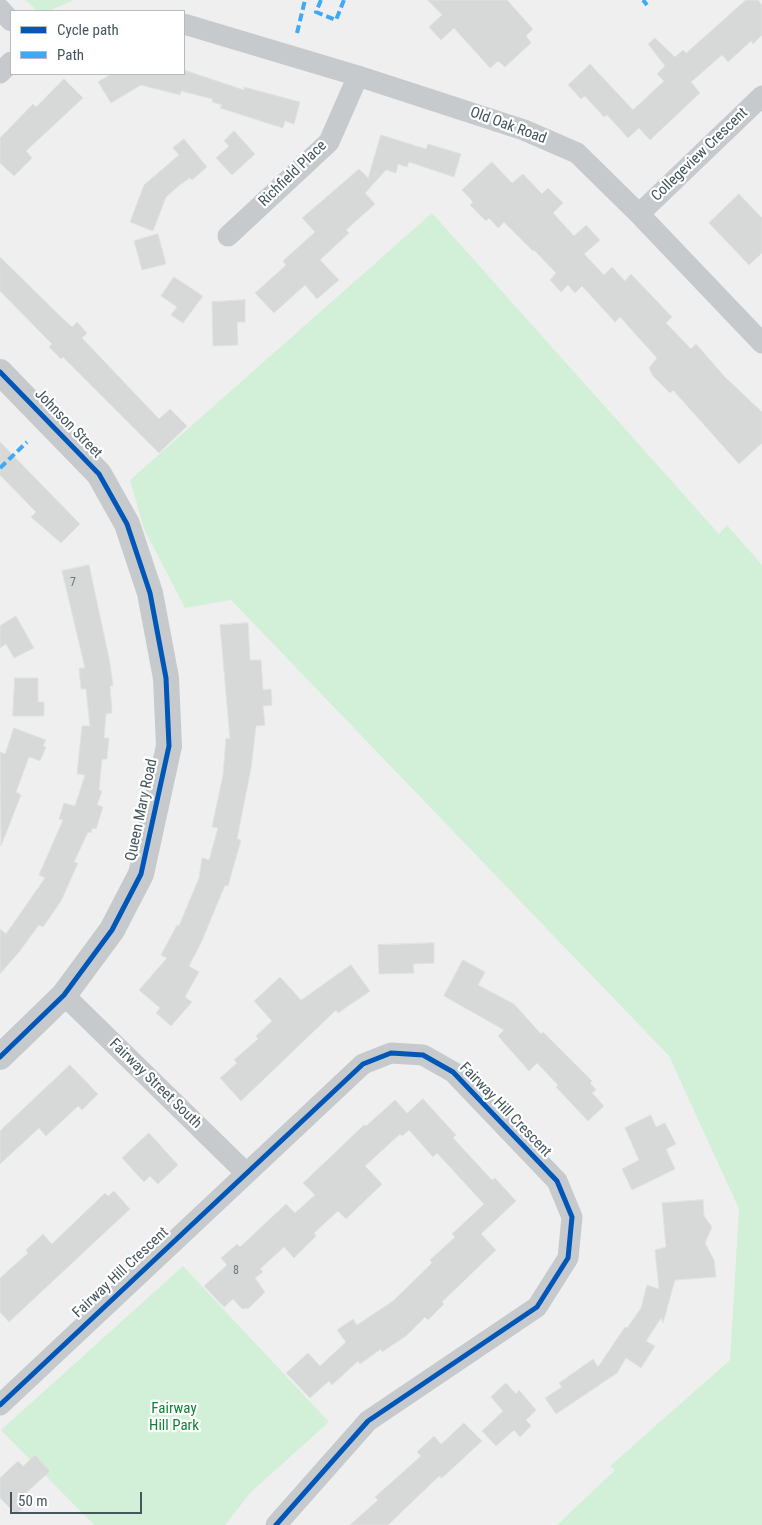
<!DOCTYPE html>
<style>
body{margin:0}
#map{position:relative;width:762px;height:1525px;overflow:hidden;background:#f0efef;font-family:"Roboto Condensed",sans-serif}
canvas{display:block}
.legend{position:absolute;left:10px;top:10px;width:175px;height:65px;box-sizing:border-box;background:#fff;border:1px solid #b5bbbe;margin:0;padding:6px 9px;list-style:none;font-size:15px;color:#45565d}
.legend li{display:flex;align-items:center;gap:10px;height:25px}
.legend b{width:25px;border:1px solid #b5bbbe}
.scale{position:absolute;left:10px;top:1492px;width:132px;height:22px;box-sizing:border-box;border:2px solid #45565d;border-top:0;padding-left:6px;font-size:15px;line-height:18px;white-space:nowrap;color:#45565d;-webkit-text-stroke:4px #fff;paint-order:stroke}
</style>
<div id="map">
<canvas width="762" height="1525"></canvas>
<ul class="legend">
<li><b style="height:6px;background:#0057b8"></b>Cycle path</li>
<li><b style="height:6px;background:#3fa9f5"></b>Path</li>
</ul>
<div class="scale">50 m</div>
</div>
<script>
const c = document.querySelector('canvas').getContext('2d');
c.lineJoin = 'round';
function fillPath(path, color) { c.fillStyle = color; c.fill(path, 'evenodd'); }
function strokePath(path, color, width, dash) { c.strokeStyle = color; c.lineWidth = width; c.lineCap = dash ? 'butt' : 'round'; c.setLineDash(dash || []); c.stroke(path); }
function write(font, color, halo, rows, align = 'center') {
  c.font = font + ' "Roboto Condensed",sans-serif'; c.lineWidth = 4.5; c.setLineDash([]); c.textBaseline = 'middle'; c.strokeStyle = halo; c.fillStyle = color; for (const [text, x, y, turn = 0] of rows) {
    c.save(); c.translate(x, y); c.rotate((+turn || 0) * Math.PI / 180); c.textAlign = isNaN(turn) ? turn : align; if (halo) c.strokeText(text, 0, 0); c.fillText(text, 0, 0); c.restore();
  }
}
fillPath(new Path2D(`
 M26,0H74L49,11H37Z
 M432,213L719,534L727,525L762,565V1525H557L615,1470L610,1466L730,1360L739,1209L669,1056L231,600L185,608L144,529L130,480Z
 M183,1266L329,1422L251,1492L225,1525H94L1,1430Z`), '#d2f0d7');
const building = new Path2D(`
 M428,0H507L533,29L526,36L531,43L505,67L498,61L490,68L454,28L441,40L429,27L442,15Z
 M746,0H758L762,5V35L753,44L751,41L728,62L722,55L691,82L700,93L650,140L639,128L628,138L607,115L604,117L585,96L581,99L568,85L590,64L633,110L664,81L657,74L665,66L648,44L655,38L675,57L683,50L686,53Z
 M184,70L244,90V87L300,102L294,124L285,121L283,128L220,108L222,105L212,102L213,99L181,91L180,95L141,85L111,103L98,82L111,74H184Z
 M64,79L83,98L26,151L32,158L14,176L0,163V138L33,104L36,107Z
 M234,131L255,154L232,175L216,158L229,146L224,141Z
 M381,135L426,149L428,144L461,154L454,177L409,162L407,167L398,164L396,173L386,170L365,193L375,204L346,230L349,233L320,260L339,280L317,299L305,285L274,313L255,293L286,265L283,261L315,232L302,218L359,169L368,178Z
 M184,139L207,167L192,180L190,178L181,184L166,197L153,231L130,222L144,185L179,155L173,148Z
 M492,162L512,183L523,174L542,194L548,188L563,203L553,213L574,236L586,225L600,240L584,254L604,275L612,267L625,281L631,274L672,317L666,323L691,349L696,344L725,377L762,412V443L739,464L673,390L670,393L653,376L649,368L657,358L620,317L615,322L582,286L575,293L568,285L561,292L550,280L556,273L534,250L533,251L504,222L498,228L489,218L486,221L470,205L473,202L462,190Z
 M739,194L762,218V253L749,265L709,223Z
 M158,234L166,264L142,270L134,241Z
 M0,257L59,315L72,327L77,322L87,333L82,338L159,419L170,409L187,426L159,453L63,357L61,359L49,347L52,344L0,291Z
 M174,277L203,296L183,323L171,315L177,307L161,296Z
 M245,300V322H237L238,345L213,346L212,302Z
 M0,442L80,524L61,543L31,517L36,512L0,475Z
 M89,565L110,663L113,686H110L112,713L106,714L104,738H109L107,759H102L99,790L102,791L97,805L103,807L96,829L92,828L91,833L88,832L74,862L78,863L61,901L43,927L39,925L19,952L0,974V929L6,934L45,878L39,875L63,820L59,819L64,803L75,806L85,775L77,774L82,726H90L86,689H81L79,668H85L62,571Z
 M16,616L34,648L14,658L6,644L0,648V626Z
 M248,623L250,660H261L263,690L271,689L272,705L263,706L265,725L256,726L251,768L237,839L241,840L228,886L225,885L201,943L189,966L199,972L185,997L192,1002L171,1026L156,1013L160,1008L139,990L167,958L161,955L177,925L179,926L199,878L202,858L209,860L218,828L212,827L223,775L226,738L230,739L220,625Z
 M15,678H38V702H44V716H13Z
 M14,728L46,740L43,746L46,747L40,761L29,757L16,792L21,795L1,846L0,752L5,754Z
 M434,943V963L413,964L414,973L379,974L378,945Z
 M463,960L485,972L478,985L514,1004L541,1034L543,1032L592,1081L590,1083L596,1090L592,1093L604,1106L588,1121L556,1087L558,1085L537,1063L529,1071L498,1036L504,1030L444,996Z
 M351,965L370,991L338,1013L336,1010L241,1101L220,1078L237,1063L234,1060L258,1039L256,1036L272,1021L254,1001L280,977L301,1000Z
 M70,1065L98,1094L82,1110L78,1106L46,1136L39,1128L0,1164V1131Z
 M423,1099L456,1135L453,1138L492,1180L495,1178L516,1201L481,1234L496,1250L442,1302L444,1304L428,1320L425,1317L406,1336L382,1352L381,1349L360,1364L358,1361L332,1385L329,1381L310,1398L286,1373L308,1353L320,1366L346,1342L337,1330L353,1319L357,1325L393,1301L432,1263L430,1260L455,1237L452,1234L484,1204L437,1153L433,1157L409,1130L402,1136L400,1134L365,1166L382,1184L346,1219L338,1211L314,1233L316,1236L294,1258L284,1247L260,1269L263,1272L255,1278L265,1292L249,1308L242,1309L233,1299L224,1307L204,1286L227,1265L221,1258L237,1244L240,1247L286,1204L295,1213L315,1195L303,1183L364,1125L366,1126L395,1100L407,1113Z
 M651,1115L656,1127L665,1123L676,1144L666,1149L675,1169L632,1190L622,1169L639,1160L625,1128Z
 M149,1133L178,1165L158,1184L150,1176L144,1182L122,1158Z
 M114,1191L130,1209L9,1322L0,1312V1278L28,1253L26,1250L43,1234L52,1244L105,1193L108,1196Z
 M703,1200L704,1216L712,1227L705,1243L714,1260L716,1277L675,1280L663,1323L661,1318L646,1341L655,1346L641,1368L626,1358L617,1373L556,1414L545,1398L562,1387L559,1383L593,1359L598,1367L625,1327L627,1328L641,1308L647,1285L659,1289L655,1250L666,1247L662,1203Z
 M506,1383L516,1394L519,1390L536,1410L526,1420L531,1426L520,1437L514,1430L496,1446L482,1431L503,1411L491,1397Z
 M464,1423L482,1441L442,1478L439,1476L388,1525H350L378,1500L375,1497L421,1456L417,1452L434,1436L441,1444Z
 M35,1455L50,1471L24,1495L30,1502L16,1514L0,1498V1478L18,1461L23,1466Z`);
fillPath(building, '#d7d8d8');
strokePath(building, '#e1e1e2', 1);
strokePath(new Path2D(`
 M0,9L11,21
 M184,24L358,76L524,130L577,153L639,214L762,343
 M0,73L11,62
 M639,214L762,96
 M228,236L329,142L358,76
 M64,995L246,1173
 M0,1405L363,1064L391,1053L423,1055L453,1072L557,1181L572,1217L568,1258L537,1307L368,1421L276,1525`), '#c6cacc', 21);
strokePath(new Path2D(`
 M0,372L99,474L127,524L150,593L166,678L169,746L141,874L112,930L64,995L0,1057`), '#c6cacc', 26);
strokePath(new Path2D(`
 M321,0L316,12L336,20L344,0
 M643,0L647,5
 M297,33L305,0
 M0,468L27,442`), '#3fa9f5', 4, [8, 4]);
strokePath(new Path2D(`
 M0,372L99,474L127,524L150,593L166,678L169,746L141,874L112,930L64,995L0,1057
 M0,1405L363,1064L391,1053L423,1055L453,1072L557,1181L572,1217L568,1258L537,1307L368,1421L276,1525`), '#0057b8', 5);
write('12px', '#6a777c', null, [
 ["7",73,583],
 ["8",236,1271]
]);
write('15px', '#45565d', '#fff', [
 ["Old Oak Road",508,126,20],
 ["Collegeview Crescent",700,155,-44],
 ["Richfield Place",293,174,-44],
 ["Johnson Street",68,424,46],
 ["Queen Mary Road",142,810,-78],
 ["Fairway Street South",155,1084,44],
 ["Fairway Hill Crescent",505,1110,46],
 ["Fairway Hill Crescent",121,1273,-43]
]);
write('15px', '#118235', '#fff', [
 ["Fairway",174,1409],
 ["Hill Park",174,1426]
]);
</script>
